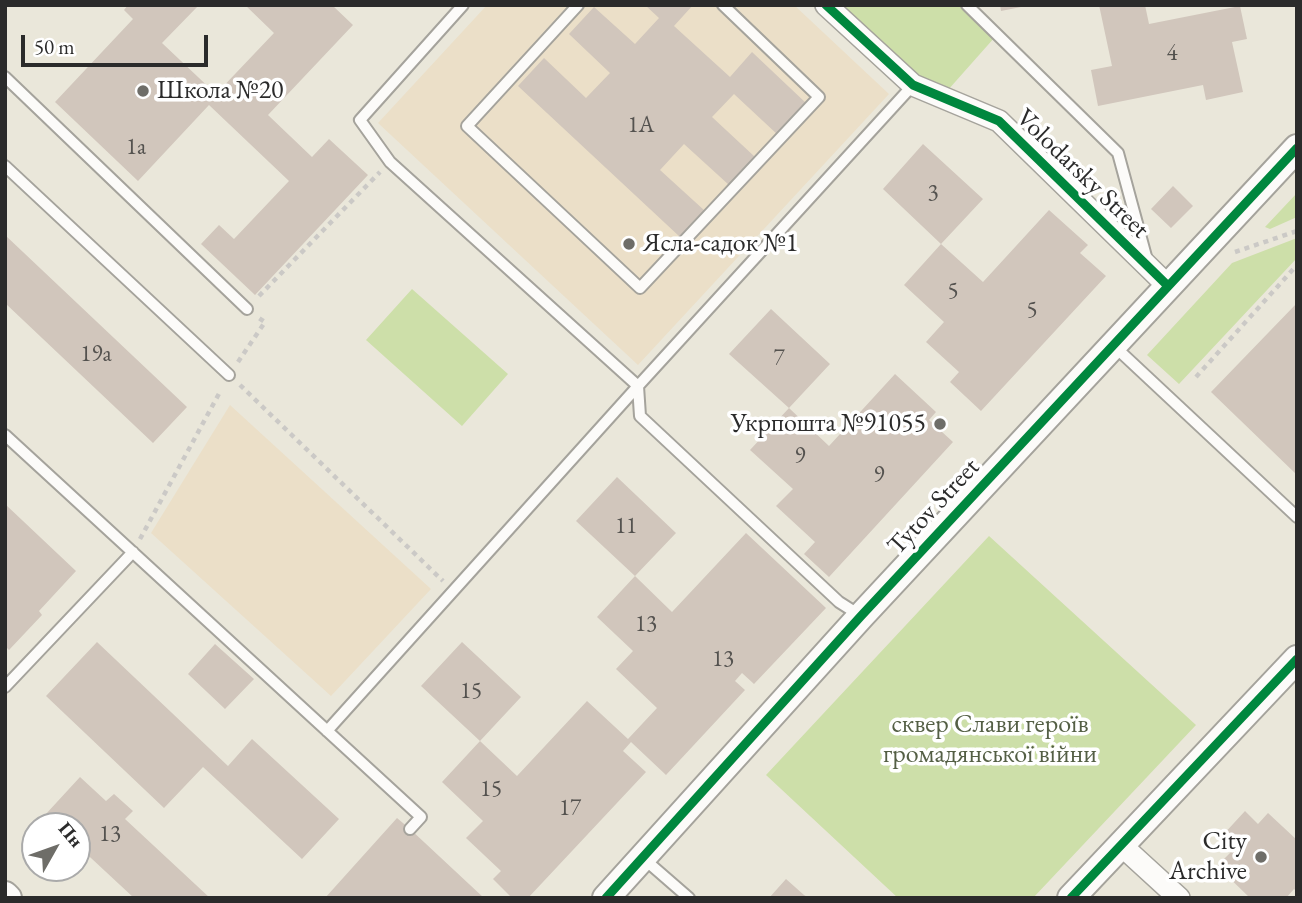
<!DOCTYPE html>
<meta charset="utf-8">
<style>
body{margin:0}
#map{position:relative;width:1302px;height:903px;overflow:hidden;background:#eae7da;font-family:"EB Garamond",serif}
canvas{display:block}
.frame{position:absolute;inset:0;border:7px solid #2b2b2b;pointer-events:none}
.north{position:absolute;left:21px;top:812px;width:70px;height:70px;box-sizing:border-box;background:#fff;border:2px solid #aaa;border-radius:50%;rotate:50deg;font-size:19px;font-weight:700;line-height:28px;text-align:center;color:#2b2b2b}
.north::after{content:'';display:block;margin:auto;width:24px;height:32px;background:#6e6d68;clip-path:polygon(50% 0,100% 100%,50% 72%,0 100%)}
.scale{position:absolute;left:21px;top:35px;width:187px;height:32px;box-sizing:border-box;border:4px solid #2b2b2b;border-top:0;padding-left:9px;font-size:21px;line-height:24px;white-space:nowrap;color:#2b2b2b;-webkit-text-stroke:5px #fff;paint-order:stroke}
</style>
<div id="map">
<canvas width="1302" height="903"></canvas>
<div class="frame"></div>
<div class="north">Пн</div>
<div class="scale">50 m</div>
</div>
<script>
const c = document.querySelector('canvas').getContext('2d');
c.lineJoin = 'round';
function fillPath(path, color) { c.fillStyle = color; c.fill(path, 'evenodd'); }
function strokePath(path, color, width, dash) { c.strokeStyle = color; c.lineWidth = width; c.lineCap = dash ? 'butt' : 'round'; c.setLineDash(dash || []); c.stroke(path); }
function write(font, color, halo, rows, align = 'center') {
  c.font = font + ' "EB Garamond",serif'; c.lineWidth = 7; c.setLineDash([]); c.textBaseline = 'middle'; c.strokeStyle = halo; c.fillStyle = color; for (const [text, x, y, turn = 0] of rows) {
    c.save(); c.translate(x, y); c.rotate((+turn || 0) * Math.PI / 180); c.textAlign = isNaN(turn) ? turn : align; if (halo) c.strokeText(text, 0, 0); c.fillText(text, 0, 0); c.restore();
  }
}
fillPath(new Path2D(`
 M487,5H794L889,94L638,365L378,123Z
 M230,405L431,589L331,696L151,533Z`), '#ebdfc8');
fillPath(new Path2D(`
 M841,5H961L995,37L940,99Z
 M1297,193V217L1270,229L1265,227Z
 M1297,238V258L1179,384L1147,355L1232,263Z
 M412,289L508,374L462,426L366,340Z
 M989,536L1196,725L1033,898H898L766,775Z`), '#cddfa9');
fillPath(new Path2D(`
 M128,5H199L162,43L216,94L274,33L245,5H301L303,7L304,5H332L353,25L268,115L312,157L329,139L368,175L255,295L201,244L219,225L234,239L289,181L209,105L138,181L55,102L133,19L124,10Z
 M645,5H693L674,26L730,77L752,52L807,104L778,135L734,94L712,117L755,157L729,185L684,144L660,170L705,211L680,237L518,86L544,58L586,98L610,73L569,34L594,7L635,44L659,18Z
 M1000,5H1025L1026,6L1001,11Z
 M1099,5H1145L1149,24L1240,6L1247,39L1232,42L1243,92L1206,100L1203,85L1098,106L1091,70L1112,66Z
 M923,144L983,199L941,244L883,189Z
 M1173,186L1193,206L1171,228L1151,209Z
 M1049,210L1088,245L1080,253L1106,276L981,411L950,382L959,372L926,342L944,322L904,285L941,244L983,282Z
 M5,235L187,407L153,443L5,303Z
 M1297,303V475L1211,392Z
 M771,309L830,364L789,408L729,354Z
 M895,374L936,412L929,420L953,442L829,577L804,554L815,542L776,506L793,489L750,450L789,408L829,446Z
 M617,477L676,533L635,576L672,612L746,533L826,608L754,684L742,673L735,681L745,690L666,775L631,742L623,751L646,772L528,898H512L493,879L501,871L466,838L483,821L442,782L480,741L517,776L587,701L628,739L657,708L616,669L633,651L597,617L635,576L576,521Z
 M5,504L76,571L39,611L42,615L9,650L5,646Z
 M97,642L228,766L252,739L339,819L302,859L203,767L164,808L46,696Z
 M462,642L521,697L480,741L421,686Z
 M215,644L254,679L225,709L188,674Z
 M80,777L106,801L114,794L133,811L125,819L210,898H134L77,845V826H57L45,815Z
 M1245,811L1258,824L1268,813L1297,840V892L1294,889L1286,898H1250L1217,866L1235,848L1222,836Z
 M397,818L410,829L484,898H325Z
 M786,879L804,895L809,898H769Z`), '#d1c6bc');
const service = new Path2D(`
 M463,5L360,120L390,162L638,386L640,416L839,602L861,616
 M578,5L467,126L640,288L819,97L723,5
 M967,5L1118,153L1147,260
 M5,77L247,309
 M5,166L229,375
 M1113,345L1297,517
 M5,435L421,817L410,829
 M5,687L133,552
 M327,731L638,386L913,85
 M643,858L689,898`);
const minor = new Path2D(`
 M826,5L913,85L999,121L1168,286
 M1121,845L1179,898`);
const tertiary = new Path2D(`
 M5,895L8,898
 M606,898L861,616L1297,148
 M1071,898L1297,659`);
strokePath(service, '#a5a39c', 14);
strokePath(minor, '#a5a39c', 24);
strokePath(tertiary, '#a5a39c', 30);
strokePath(new Path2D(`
 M1235,252L1297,231
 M259,296L380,172
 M238,362L265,322L259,318
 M1196,377L1297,265
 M240,385L443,581
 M140,539L221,390`), '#cbc9c6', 4.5, [5, 5]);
strokePath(service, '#fcfbf9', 10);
strokePath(minor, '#fcfbf9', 21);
strokePath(tertiary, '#fcfbf9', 26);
strokePath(new Path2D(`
 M826,5L913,85L999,121L1168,286
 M606,898L861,616L1297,148
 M1071,898L1297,659`), '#00873e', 9);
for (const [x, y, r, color] of [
 [143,91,7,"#6e6d68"],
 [629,244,7,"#6e6d68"],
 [940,424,7,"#6e6d68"],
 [1261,857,7,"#6e6d68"]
]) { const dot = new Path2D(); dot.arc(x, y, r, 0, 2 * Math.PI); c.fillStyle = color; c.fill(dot); strokePath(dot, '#fff', 2.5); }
write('23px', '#54524f', null, [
 ["4",1172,54],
 ["1А",641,126],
 ["1а",136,148],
 ["3",933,194],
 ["5",953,292],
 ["5",1032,311],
 ["19а",96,355],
 ["7",779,359],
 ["9",800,457],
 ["9",879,476],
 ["11",626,527],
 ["13",646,625],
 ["13",723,660],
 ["15",471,692],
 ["15",491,790],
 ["17",570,809],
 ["13",110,835]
]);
write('26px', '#2b2b2b', '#fff', [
 ["Школа №20",157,91],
 ["Ясла-садок №1",643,244],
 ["Укрпошта №91055",926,424,"right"],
 ["City",1247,842,"right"],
 ["Archive",1247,872,"right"]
], 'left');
write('26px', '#2b2b2b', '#fff', [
 ["Volodarsky Street",1082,174,44],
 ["Tytov Street",934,507,-47]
]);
write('26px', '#545f45', '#fff', [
 ["сквер Слави героїв",990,725],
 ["громадянської війни",990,755]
]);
</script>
